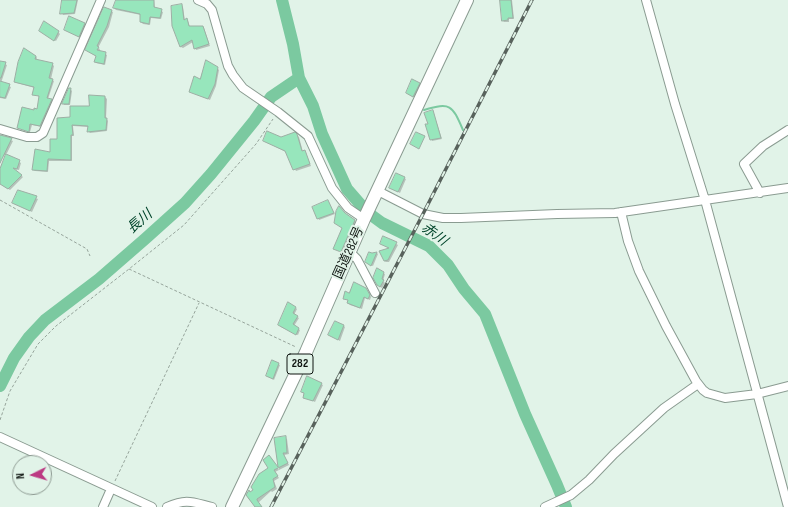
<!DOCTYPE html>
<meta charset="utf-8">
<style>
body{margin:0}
#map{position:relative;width:788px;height:507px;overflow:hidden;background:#e1f3e8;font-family:"Sofia Sans Condensed",sans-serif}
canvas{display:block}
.north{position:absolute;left:12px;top:455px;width:40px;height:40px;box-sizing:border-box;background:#e1f3e8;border:1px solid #8d9a92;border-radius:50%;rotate:265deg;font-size:11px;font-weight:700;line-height:16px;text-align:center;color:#0e1410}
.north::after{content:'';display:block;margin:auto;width:14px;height:18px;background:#bc3a83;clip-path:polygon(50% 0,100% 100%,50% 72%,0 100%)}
</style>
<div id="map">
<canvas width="788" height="507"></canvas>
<div class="north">N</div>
</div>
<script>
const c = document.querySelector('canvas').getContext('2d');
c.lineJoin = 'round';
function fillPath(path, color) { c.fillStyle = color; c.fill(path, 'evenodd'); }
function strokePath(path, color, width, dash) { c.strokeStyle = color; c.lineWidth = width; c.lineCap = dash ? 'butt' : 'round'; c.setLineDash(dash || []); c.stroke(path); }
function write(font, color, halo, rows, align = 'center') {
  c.font = font + ' "Sofia Sans Condensed","Noto Sans JP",sans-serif'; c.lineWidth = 4; c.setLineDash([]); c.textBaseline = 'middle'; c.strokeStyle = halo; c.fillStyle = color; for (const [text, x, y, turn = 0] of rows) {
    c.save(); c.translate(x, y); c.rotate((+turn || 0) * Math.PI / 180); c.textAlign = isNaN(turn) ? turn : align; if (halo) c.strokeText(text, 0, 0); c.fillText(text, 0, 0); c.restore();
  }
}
fillPath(new Path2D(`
 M63,0H78L75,14L63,15L62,13Z
 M117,0H154L155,8L163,12L161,19L151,18L150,25L143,24L141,22V15L116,10L114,8Z
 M500,0H512L514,19H509V22H504L503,21Z
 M181,5L183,7L185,21L187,20L188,21L190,27H203L204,28L210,46L196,50L193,42L183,48L181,47L173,26Z
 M111,11L113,12L109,27L98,48L100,49L99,51L107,55L105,65L96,63L95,62L97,57L88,51Z
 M84,24L86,25L81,38L67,31Z
 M42,32H58L60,34L56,41Z
 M36,56L37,58L36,60L52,64L54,66L51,79L54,81L48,99L53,101L42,127L32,125L30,132L18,128L34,111L37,110L40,97L34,94L35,88L17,83L15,82Z
 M0,62L7,65L1,83L11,87L6,99L0,98Z
 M217,68L219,70L216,86L210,100L191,92L200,80Z
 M419,84L421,85L415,98L407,93Z
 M70,89L72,91L70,105H64L63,103Z
 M90,96L105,97L107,99L106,118L108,121L107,131L90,133L88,131L89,127L73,126L74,136H72V161H49L48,172L35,171L33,170L51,153L71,118L90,107Z
 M433,111L442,139L432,141L426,125L429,124Z
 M294,133L299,137L303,152L305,151L306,153L311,166L296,171L286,152L264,141L281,138Z
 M0,135L13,141L7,153L0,159Z
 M7,155L21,163L19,170L13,169L23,177L10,190L0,184V168Z
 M397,174L406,179L400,193L390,188Z
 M18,191L38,199L32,212L15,204Z
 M328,202L335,214L319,220L314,208Z
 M345,214L356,222L343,253L334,248L343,228L335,223Z
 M384,237L398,245L389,262H386L384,261L390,249L381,244Z
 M377,253L378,254L373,266L367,263L372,254Z
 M383,273L385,274L383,281L385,283L382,288L380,287Z
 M368,291L371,297L370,300L365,298L362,309L350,305L348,303L349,301L344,298L350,294Z
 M296,308L297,309L294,315L299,318L294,326L300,330L298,335L281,327Z
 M344,326L345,327L340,341L329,335Z
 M273,361L280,365L274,380L267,376Z
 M321,384L323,385L315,402L304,397L305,394L302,391Z
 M285,438L287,439L289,454L284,455L289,465L279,470L276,439Z
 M271,458L279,470L275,472L279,478L274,481L277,489L272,492L271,491L258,503L261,507H255L251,493L269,468Z`), '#0003');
strokePath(new Path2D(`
 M424,110C451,102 452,105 463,130`), '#7bc9a0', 2);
strokePath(new Path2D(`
 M282,0L293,44L299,78L313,106L322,134L347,189L367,212L382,223L429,246L448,265L464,289L485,314L525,414L557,485L566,507
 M0,386L14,358L29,337L45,320L99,279L145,239L185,203L211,174L254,121L271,97L299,78`), '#7bc9a0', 12);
const building = new Path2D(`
 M62,0H77L74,13L60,14Z
 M116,0H154V7L162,9L160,18L150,17L149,24L140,22V14L113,8Z
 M500,0H511L513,18H508V20L502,21Z
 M182,4L184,20L187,18L189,26H203L209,44L194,49L192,40L180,47L172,26L171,6Z
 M104,7L112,10L107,26L97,46L99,47L97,50L106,52L104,64L94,62L96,56L85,50Z
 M69,16L85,23L79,37L64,30Z
 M44,21L59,31L54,41L39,31Z
 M24,48L36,56L35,59L53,63L49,78L53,79L47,98L52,99L40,126L30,124L29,132L17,128L22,107L34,110V108L37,109L39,96L32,95L34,87L14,82L18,62Z
 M206,60L218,67L215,84L208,99L189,92L194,76L200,79Z
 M0,61L6,62L1,78H0Z
 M412,79L420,83L413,97L406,93Z
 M0,81L10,84L5,98L0,97Z
 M69,88H71L69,104H62Z
 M89,95L105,96V118H107L106,130L87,132L88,126L72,125L73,135H71V160L48,159L47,171L32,170L35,149L50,152V139H57V118L70,117V106H89Z
 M433,110L441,138L430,140L425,124H428L424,113Z
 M267,131L281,137L295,132L297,134L302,151L305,150L310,164L293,170L285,151L263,141Z
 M416,132L425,136L419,149L410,144Z
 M0,135L12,138L0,163Z
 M6,154L20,160L17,169L13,168L22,175L8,189L0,184V169Z
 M396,173L405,177L398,192L389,188Z
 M18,190L37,196L30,211L12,203Z
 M328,200L334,213L317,219L312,207Z
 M339,206L345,213L355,220L341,252L333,249L342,228L334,223L336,211Z
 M383,236L397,242L388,260L384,261L379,251L389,248L380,244Z
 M369,252L372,253L377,252L371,266L365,262Z
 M377,268L384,272L382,279L384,280L380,287L377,285L373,278Z
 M354,282L366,288L370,295L368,299L364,297L360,308L347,303L348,300L343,299L345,291L349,293Z
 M288,302L296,307L293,313L298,316L293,324L299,328L296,335L278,325Z
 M335,321L344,325L338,340L328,335Z
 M272,360L279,363L273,379L266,376Z
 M307,376L322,383L313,401L303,398L304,393L301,392Z
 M286,436L287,453H283L288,463L274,470L278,476L273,479L275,487L257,499V500L262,507H255L246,495L249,490L250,492L253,490L251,487L259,474L268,468L263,460L269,455L278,467L274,438Z`);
fillPath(building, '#97e6bc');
strokePath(building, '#9daea4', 1);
const minor = new Path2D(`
 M198,0L207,4L212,10L228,66L233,75L243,88L278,112L308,136L332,188L348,208L364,219
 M646,0L675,104L705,200L788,507
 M0,129L27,137H37L43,133L101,0
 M378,191L423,214L443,218H461L557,214L615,213L788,188
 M760,193L744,164L763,146L788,130
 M621,212L628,241L639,271L666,326L696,381L703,390L707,393L725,398L757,394L788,386
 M350,252L357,259L375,293
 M0,437L152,507
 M103,507L111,489
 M167,507C187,498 192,502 212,507
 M545,507L571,495L589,480L614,454L664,408L698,384`);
const highway = new Path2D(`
 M232,507L306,352L364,219L467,0`);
strokePath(minor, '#8a9b91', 10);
strokePath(highway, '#8a9b91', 14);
strokePath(new Path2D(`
 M0,200L87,249L90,256
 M129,269L296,347
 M0,420L10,391L38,344L56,326L129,269L184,225L256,144L273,119
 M115,481L199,303`), '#96a49b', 1, [3, 2]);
strokePath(minor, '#fff', 8);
strokePath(highway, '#fff', 12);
const rail = new Path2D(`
 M271,507L423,214L532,0`);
strokePath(rail, '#58625c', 3.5);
strokePath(rail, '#e1f3e8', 2, [6]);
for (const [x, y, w] of [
 [300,364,26]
]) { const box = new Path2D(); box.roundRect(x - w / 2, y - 10, w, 20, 3); c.fillStyle = '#e1f3e8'; c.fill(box); strokePath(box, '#0e1410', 1); }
write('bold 12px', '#0e1410', null, [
 ["282",300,364]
]);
write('13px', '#0e1410', '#e1f3e8', [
 ["国道282号",349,253,-66]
]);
write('italic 14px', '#00442a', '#e1f3e8', [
 ["長川",140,222,-41],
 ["赤川",434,235,36]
]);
</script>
